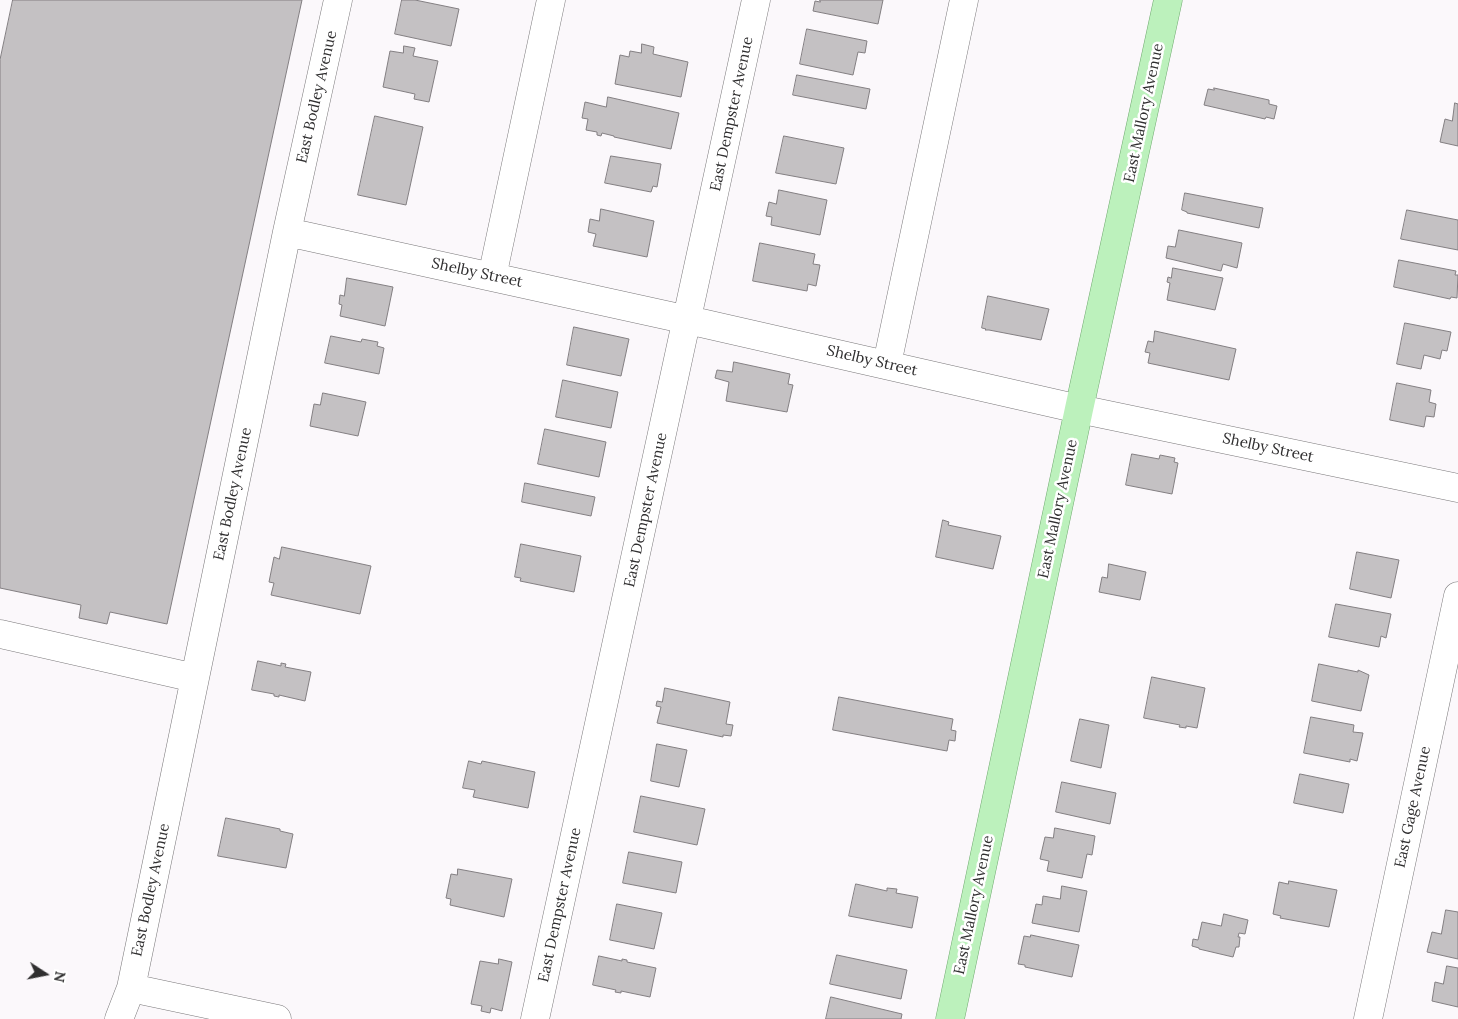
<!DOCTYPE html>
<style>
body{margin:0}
#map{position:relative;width:1458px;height:1019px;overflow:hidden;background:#fbf8fb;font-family:Lora,serif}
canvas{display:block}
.north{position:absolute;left:20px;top:949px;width:50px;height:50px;-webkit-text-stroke:4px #fff;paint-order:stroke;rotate:101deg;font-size:14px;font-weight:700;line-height:20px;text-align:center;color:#302f30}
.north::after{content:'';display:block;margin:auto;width:18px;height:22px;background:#302f30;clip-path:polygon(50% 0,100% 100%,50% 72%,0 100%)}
</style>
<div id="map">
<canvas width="1458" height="1019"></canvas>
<div class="north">N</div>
</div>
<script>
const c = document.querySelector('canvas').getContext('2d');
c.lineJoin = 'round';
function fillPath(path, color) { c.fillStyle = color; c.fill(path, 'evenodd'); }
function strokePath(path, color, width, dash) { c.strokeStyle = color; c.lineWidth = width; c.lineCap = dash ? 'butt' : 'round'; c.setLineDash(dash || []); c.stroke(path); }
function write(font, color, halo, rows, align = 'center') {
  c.font = font + ' Lora,serif'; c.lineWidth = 5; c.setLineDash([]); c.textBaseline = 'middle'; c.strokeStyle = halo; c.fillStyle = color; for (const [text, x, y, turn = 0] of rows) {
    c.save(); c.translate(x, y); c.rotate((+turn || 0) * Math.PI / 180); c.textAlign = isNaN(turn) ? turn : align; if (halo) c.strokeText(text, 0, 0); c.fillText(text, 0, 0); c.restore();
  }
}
const building = new Path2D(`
 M13,0H302L167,624L110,612L107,624L79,618L81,605L0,588V60Z
 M402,0H415L459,9L451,46L395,34Z
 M820,0H883L878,24L813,11L815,1L820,2Z
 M807,29L867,41L865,53L858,52L853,75L800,64Z
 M642,44L654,47L653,54L688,62L681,97L615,84L620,55L629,57L630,51L641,53Z
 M404,46L415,48L413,56L438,61L429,102L414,99L415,94L383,87L390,51L403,53Z
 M797,75L870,89L866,109L793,95Z
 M1214,88L1269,100V104L1277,106L1274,119L1266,117L1265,119L1204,105L1208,89L1214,90Z
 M608,97L679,113L671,149L614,137V136L602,133L601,136L597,135V132L586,130L588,119L582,118L585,102L606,107Z
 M1455,103L1458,104V146L1440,142L1445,119L1452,121Z
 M375,116L423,127L406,205L358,195Z
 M784,136L844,148L836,184L776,173Z
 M611,156L661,164L657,187L653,186L651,192L605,183Z
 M779,190L827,200L820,235L771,225L772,217L766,216L769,202L776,204Z
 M1185,193L1263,208L1259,228L1187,213V212L1182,210Z
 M601,209L654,221L647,257L593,246L596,234L588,232L590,219L599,221Z
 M1407,210L1458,220V250L1401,239Z
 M1179,230L1242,243L1237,268L1223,264L1221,271L1166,258L1168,246L1175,247Z
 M760,243L815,254L813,264L820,265L816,286L808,284L807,291L753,281Z
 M1399,260L1456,271L1455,275H1458L1457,298L1451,297L1450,299L1394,287Z
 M1173,268L1223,278L1215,310L1167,300L1170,283L1167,282L1168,277L1171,278Z
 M347,278L393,287L385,326L340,316L342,305L339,304L340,295L344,296Z
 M988,296L1049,309L1041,340L989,330H985L986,329L982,328Z
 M1405,323L1451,332L1447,351L1442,350L1440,359L1424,355L1421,369L1397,364Z
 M574,327L629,339L621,376L567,365Z
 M1155,331L1236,349L1229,380L1148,363L1150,353L1145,352L1148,341L1153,342Z
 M331,336L361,342L362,339L378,342L377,346L384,348L379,374L325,363Z
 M734,362L790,374L788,384L793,385L787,412L726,401L729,382L715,378L717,370L732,372Z
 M563,380L618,392L611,428L556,417Z
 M1397,383L1431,390L1429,402L1436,404L1434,417L1426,416L1424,427L1390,420Z
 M323,393L366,402L358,436L310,426L314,404L320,405Z
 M545,429L606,442L599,477L538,464Z
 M1132,454L1159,459L1160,455L1175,458L1174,462L1178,463L1172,494L1126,485Z
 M525,483L595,497L591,516L522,502Z
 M943,520L949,522L948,525L1001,536L993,569L936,557Z
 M521,544L581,556L574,592L520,581L521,578L515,577Z
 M282,547L371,566L360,614L271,595L274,583L269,582L274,557L279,559Z
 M1357,552L1399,560L1391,598L1350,589Z
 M1109,564L1146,572L1140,600L1099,592L1102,577L1107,578Z
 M1336,604L1391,614L1386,638L1381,636L1379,647L1329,637Z
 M258,661L281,666V663L286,664L285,667L311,672L305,701L279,695V697L274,696V694L252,690Z
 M1319,664L1358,672V670L1369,675L1361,711L1312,701Z
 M1152,677L1205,688L1197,728L1186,726V728L1179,727L1180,725L1144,718Z
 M665,688L730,702L726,724L733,725L731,736L723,735V737L657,723L661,707L656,706L657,701L662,702Z
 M839,697L953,719L951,730L956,731L955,741L949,740L947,751L833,730Z
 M1311,717L1354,725L1353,732L1363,733L1357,761L1350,759V762L1304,753Z
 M1080,719L1109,725L1101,768L1071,761Z
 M657,744L687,750L679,787L651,781Z
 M469,761L481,764L482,761L535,772L528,808L473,797L475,790L463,788Z
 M1300,774L1349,784L1343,813L1294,803Z
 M1062,782L1116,793L1110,824L1056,812Z
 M641,796L705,809L697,845L634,832Z
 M226,818L280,829V831L293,834L286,868L218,856Z
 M1055,828L1095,836L1092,855L1087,854L1082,878L1047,871L1049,861L1040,859L1045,837L1053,838Z
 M629,852L682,862L676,893L623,883Z
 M458,869L512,879L504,917L450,905L451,899L446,898L451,874L457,875Z
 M1289,881L1337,890L1329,927L1280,918L1281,916L1273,914L1279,882L1288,884Z
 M856,884L887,891V888L897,889L896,893L918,897L912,928L849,916Z
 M1062,886L1087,891L1079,932L1032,923L1036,904L1042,905L1043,896L1060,899Z
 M617,904L662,913L654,949L610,940Z
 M1446,910L1458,912V959L1427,952L1432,932L1441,934Z
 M1224,914L1248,920L1245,934L1239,933L1238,937H1240L1239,947H1236L1233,957L1199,949V948L1192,946L1193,939L1198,940L1202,922L1221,926Z
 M1031,935L1079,945L1072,977L1025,967V965L1018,964L1024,936L1030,937Z
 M837,955L907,970L901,999L830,984Z
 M599,956L622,961V959L627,960V962L656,968L650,997L621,991V993L615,992L616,990L593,985Z
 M499,959L512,962L502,1011L491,1008L490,1013L481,1011L482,1006L471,1004L480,961L498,964Z
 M1447,966L1458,968V1007L1432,1001L1435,982L1443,984Z
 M831,997L902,1014L901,1019H826Z`);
fillPath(building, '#c4c1c3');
strokePath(building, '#837f82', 1);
const minor = new Path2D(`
 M287,232L688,320L1079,409L1458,488
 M492,277L551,0
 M887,364L964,0
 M0,634L195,678
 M131,988L277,1019
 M119,1019L131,988L287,232L338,0
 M535,1019L756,0
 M1368,1019L1458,596`);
const major = new Path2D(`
 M950,1019L1079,409L1168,0`);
strokePath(minor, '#7a787a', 29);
strokePath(major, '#6ea76e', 29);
strokePath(minor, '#fff', 28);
strokePath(major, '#bcf1bc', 28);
write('15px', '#302f30', '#fff', [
 ["East Bodley Avenue",317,97,-77],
 ["East Mallory Avenue",1144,113,-78],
 ["East Dempster Avenue",732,114,-78],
 ["Shelby Street",477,273,12],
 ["Shelby Street",872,361,13],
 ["Shelby Street",1268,448,12],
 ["East Bodley Avenue",233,494,-78],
 ["East Mallory Avenue",1058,509,-78],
 ["East Dempster Avenue",646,510,-78],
 ["East Gage Avenue",1413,807,-78],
 ["East Bodley Avenue",151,890,-78],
 ["East Dempster Avenue",560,905,-78],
 ["East Mallory Avenue",974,905,-78]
]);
</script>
